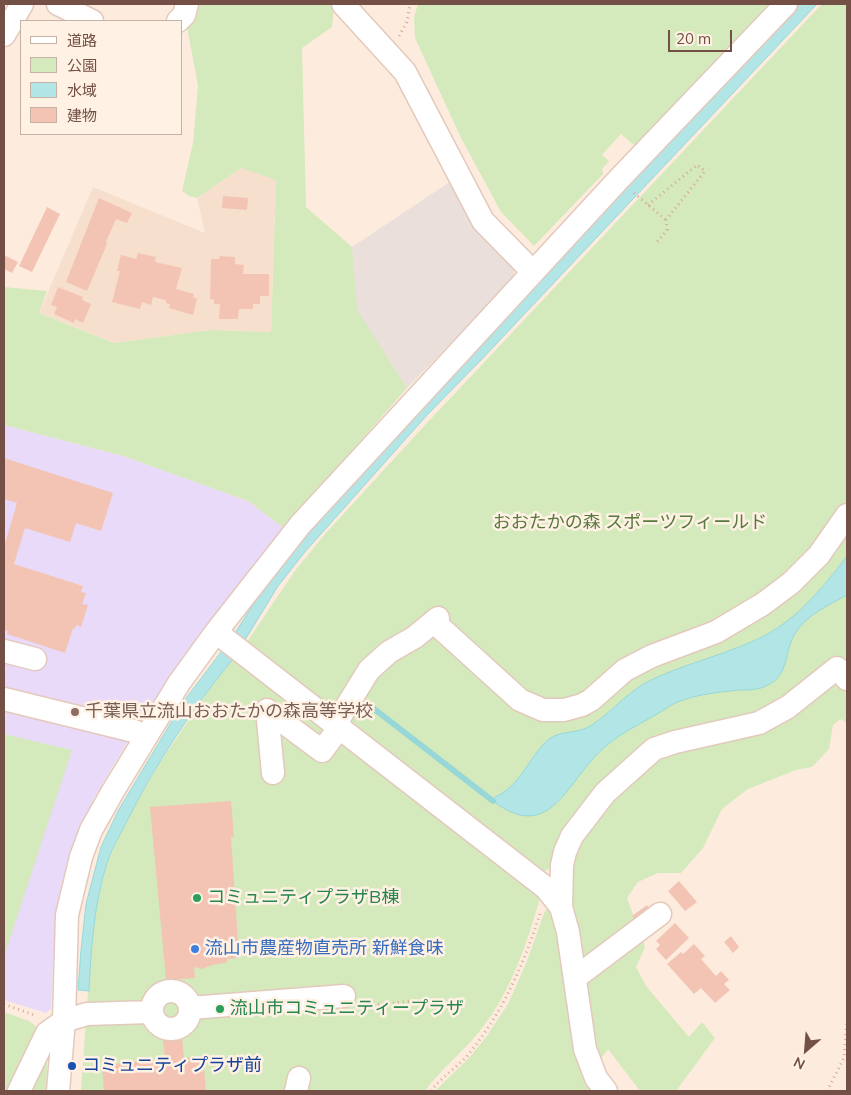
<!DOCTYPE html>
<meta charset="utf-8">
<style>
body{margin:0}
#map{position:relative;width:851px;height:1095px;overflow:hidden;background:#fdecdd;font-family:Mulish,"Noto Sans JP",sans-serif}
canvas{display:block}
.frame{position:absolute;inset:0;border:5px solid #734f45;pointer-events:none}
.legend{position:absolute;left:20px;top:20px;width:162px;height:115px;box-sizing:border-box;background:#fff1e4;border:1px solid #c7b0a4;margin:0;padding:6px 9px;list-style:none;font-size:15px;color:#734f45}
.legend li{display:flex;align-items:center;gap:10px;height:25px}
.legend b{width:25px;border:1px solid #c7b0a4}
.north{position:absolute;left:781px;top:1025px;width:50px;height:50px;-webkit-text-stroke:4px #fff1e4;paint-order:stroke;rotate:207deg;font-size:14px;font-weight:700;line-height:20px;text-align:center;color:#734f45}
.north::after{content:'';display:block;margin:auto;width:18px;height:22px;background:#734f45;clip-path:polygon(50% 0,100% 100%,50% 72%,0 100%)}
.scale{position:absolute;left:668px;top:30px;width:64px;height:22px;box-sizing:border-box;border:2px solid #734f45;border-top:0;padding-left:6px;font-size:15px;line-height:18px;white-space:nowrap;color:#734f45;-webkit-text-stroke:4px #fff1e4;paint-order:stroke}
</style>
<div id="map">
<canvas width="851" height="1095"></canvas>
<div class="frame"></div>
<ul class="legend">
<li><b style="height:6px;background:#fff"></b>道路</li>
<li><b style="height:14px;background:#d5eabc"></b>公園</li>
<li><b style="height:14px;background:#b2e6e6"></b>水域</li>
<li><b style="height:14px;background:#f3c4b4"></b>建物</li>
</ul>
<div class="north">N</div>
<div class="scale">20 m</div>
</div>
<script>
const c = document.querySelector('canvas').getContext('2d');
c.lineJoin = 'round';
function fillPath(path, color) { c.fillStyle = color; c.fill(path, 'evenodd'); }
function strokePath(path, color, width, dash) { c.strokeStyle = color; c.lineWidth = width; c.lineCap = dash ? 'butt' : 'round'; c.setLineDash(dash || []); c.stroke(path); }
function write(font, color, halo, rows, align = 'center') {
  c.font = font + ' Mulish,"Noto Sans JP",sans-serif'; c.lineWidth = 5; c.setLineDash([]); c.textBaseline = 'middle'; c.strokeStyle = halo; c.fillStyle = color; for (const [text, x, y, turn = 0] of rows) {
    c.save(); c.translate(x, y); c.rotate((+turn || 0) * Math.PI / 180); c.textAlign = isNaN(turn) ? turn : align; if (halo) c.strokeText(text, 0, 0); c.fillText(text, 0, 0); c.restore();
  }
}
fillPath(new Path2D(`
 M241,168L276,179L271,332L211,330L115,343L39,313L93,187L205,233L197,198Z`), '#f7dfce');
fillPath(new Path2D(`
 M451,181L514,268V278L407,388L356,310L352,247Z`), '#eadfda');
fillPath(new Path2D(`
 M4,425L123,456L248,501L284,528L190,647L134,731L94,798L71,850L60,889L54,941L51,1009L46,1013L4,1000Z`), '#e9daf9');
fillPath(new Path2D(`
 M199,4H329L334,9L332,27L302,48L306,207L352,247L357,310L407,388L284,528L248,501L123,456L4,425V287L47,291L39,313L114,343L211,330L271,332L276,180L241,168L197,198L189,196L182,191L193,143L198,86L187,27L193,22Z
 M418,4H774L636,147L621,134L602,155L609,161L602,169L603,174L534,246L501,212L461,138L415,38L414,17Z
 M822,4H847V672L760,715L665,738L556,866L542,872L247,642L294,572L325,534L426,424Z
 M233,659L541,895C527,943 511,993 479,1032C463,1052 439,1071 425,1091H81L91,949L96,907L107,861L133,809L161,761L211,687Z
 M831,680L847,689V723L841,719L833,725L829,749L812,767L796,770L748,789L722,809L703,848L681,873H658L638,882L627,898L645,947L636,967L646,986L689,1037L702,1022L715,1038L676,1091H640L608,1049L598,1063L600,1091H435L469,1058L486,1037L508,1004L527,961L544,913L550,903L574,849L595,818L646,764Z
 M4,734L72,750L4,957Z
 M4,1012L29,1021L37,1027L7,1091H4Z
 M48,1041L46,1091H28Z`), '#d5eabc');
const water = new Path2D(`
 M801,4H817L481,360L427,415L304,553L278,586L245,640L235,633L269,580L292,550L633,180Z
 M847,556V595C829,605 808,614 796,632C783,651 791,675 766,686C758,690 748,690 739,690C720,692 699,694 680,701C672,704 664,710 657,714C640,724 621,733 606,746C567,778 552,846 493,801L495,797C522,785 528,757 549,739C561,730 579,734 592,725C613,711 629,690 653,679C686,664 722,655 756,640C794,623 822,589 847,556Z
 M223,650L233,659C192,709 154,766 125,825C119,837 111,850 107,863C94,904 91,948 89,991L78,990L81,950L86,904L101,847L118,811L184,701Z`);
fillPath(water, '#b2e6e6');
strokePath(water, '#97d7d8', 1);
strokePath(new Path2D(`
 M373,708L493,801`), '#97d7d8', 6);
fillPath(new Path2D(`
 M223,196L248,198L247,210L222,208Z
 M99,198L132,213L127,223L116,219L106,242L107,244L87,291L66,282Z
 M47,207L60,214L32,272L19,266Z
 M138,253L156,257L155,262L182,268L176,289L194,294L193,297L197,299L193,315L169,308L170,304L166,303V300L153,297L151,305L142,302L140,309L112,302L120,271H117L121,255L136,259Z
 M4,255L18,262L12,273L4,269Z
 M220,256L235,257V264L244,265L243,274H269V296H260V304H253V309H239L238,319H219L220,304H214V300L210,299L211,259H219Z
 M58,287L83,297L82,300L91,304L83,323L75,319L74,323L54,314L57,307L51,305Z
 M4,458L113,493L101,531L76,523L70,542L25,528L14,564L83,586L81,592L86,593L82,604L88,605L81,627L76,625L75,629L73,628L65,653L7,634L8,631L4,630V547L17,503L4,499Z
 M231,801L234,837H231L239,958L227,959V962L224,963L212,965L202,969L194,967L195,978L166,980L150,807Z
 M679,881L697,902L685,911L668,891Z
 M647,905L653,913L638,923L632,916Z
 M675,923L689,938L666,960L656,949L660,945L656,941Z
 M731,936L739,947L733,953L724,942Z
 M694,944L705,956L701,959L716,976L721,971L729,980L724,984L730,990L715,1003L701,988L694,994L667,964L681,952L683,954Z
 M181,1028L184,1058L203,1056L206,1091H104L102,1065L165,1059L162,1031Z`), '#f3c4b4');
const minor = new Path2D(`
 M58,4L92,21
 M343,4L405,72L483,221L533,272
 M178,21L184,15L187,4
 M4,35L22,4
 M434,622L520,700L543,710H564L582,705L591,700L625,670L652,656L716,632L763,604L791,583L819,555L847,515
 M216,632L546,888L561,907L568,932L585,1049L596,1078L606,1091
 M4,651L35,659
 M4,699L134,731L145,737
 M335,725L369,670L389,652L415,637L438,618
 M273,773L267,710L322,751L339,728
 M561,907L562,865L565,852L572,836L605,793L654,749L675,742L759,723L788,707L837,668L847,679
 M575,978L660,914
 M152 1010a19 19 0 1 1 38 0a19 19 0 1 1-38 0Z
 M190,1008L344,996
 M19,1091L47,1033L64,1021L87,1014L151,1012
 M58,1091L64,1021L67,915L81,857L91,830L113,791L179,683L216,632L300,525L619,179L786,4
 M296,1091L299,1078`);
strokePath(minor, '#e3c9bc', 25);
strokePath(new Path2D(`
 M399,36L407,22L410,4
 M634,193L666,220
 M648,205L697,165L705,171L666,220L667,230L657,242
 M238,946L255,944
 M4,1004L34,1015
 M363,1006L433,999
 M431,1091C442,1076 460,1066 471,1051C504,1010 524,963 540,914
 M827,1091L844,1058L847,1020`), '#d7a898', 3, [1, 4]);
strokePath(minor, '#fff', 22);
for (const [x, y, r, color] of [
 [75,712,5,"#8d6e63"],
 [197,898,5,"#2e9e5b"],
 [195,949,5,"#3f7fe0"],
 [220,1009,5,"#2e9e5b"],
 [72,1066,5,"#1a4fb4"]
]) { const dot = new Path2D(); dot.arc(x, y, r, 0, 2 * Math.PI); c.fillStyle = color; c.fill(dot); strokePath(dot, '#fff1e4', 2); }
write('18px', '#57793d', '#fff1e4', [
 ["おおたかの森 スポーツフィールド",630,523]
]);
write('18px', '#785e54', '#fff1e4', [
 ["千葉県立流山おおたかの森高等学校",85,712]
], 'left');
write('18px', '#27864d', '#fff1e4', [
 ["コミュニティプラザB棟",207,898],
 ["流山市コミュニティープラザ",230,1009]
], 'left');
write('18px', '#366cbe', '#fff1e4', [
 ["流山市農産物直売所 新鮮食味",205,949]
], 'left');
write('18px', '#164399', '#fff1e4', [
 ["コミュニティプラザ前",82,1066]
], 'left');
</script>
